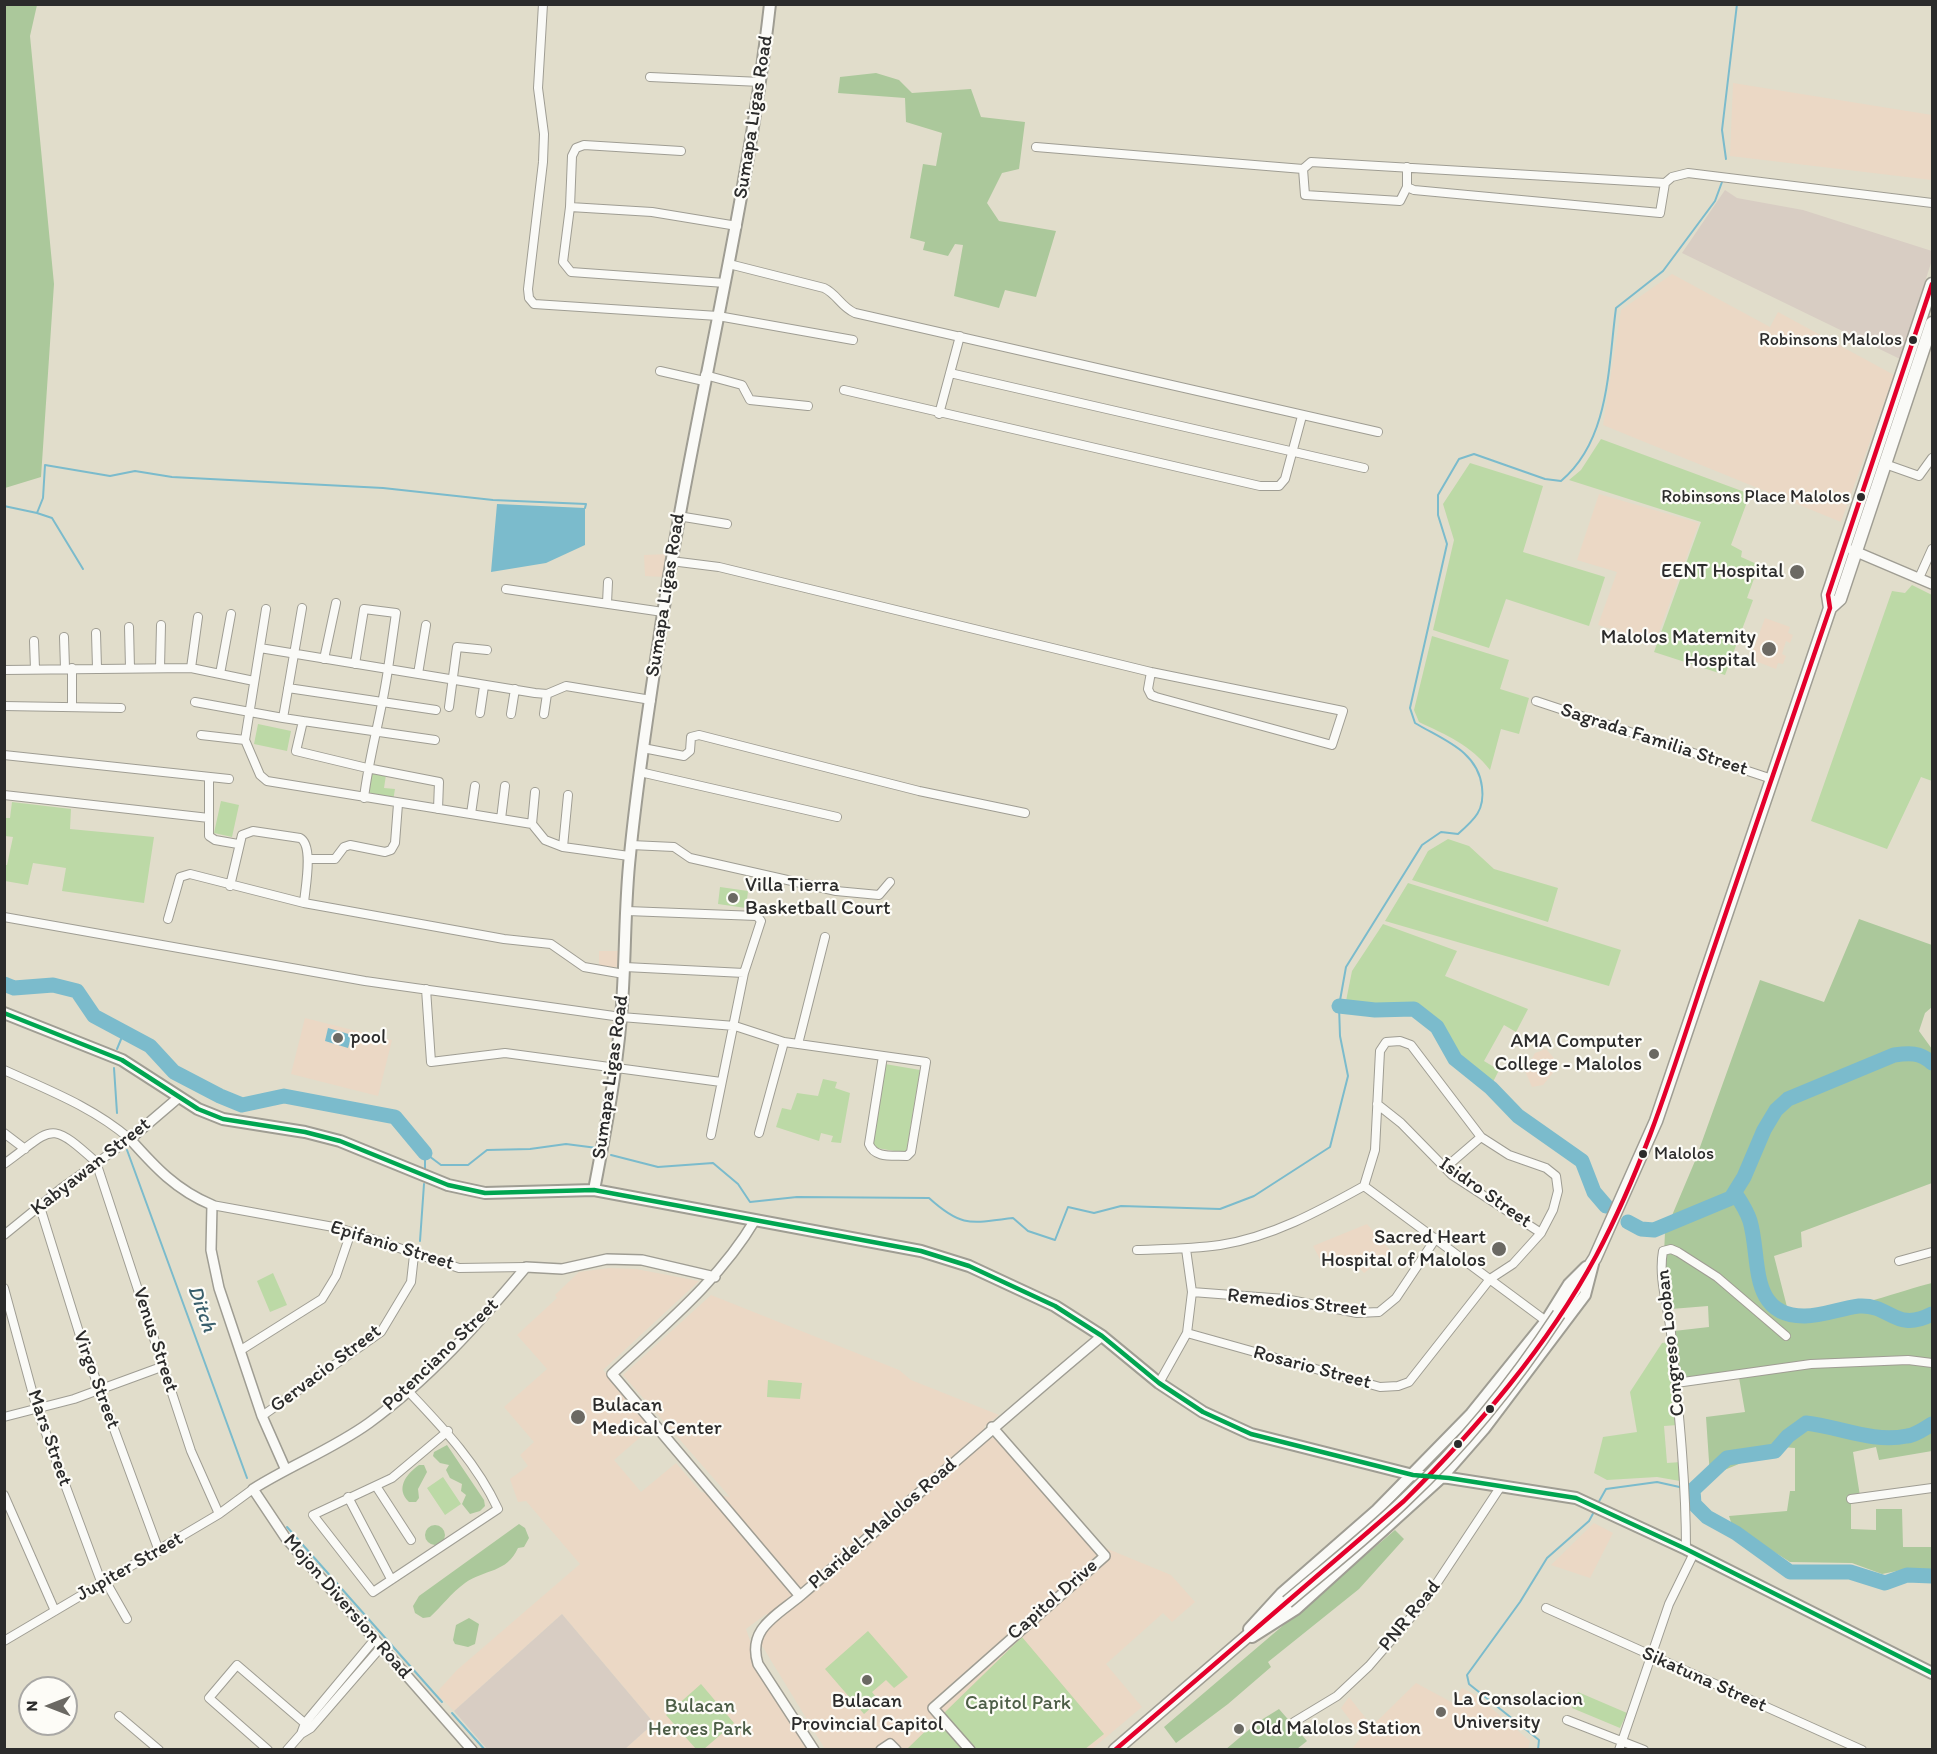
<!DOCTYPE html>
<style>
body{margin:0}
#map{position:relative;width:1937px;height:1754px;overflow:hidden;background:#e1ddcb;font-family:Itim,sans-serif}
canvas{display:block}
.frame{position:absolute;inset:0;border:6px solid #2b2b2b;pointer-events:none}
.north{position:absolute;left:18px;top:1676px;width:60px;height:60px;box-sizing:border-box;background:#fdfcf7;border:2px solid #a9a8a5;border-radius:50%;rotate:270deg;font-size:16px;font-weight:700;line-height:24px;text-align:center;color:#2b2b2b}
.north::after{content:'';display:block;margin:auto;width:21px;height:27px;background:#6b6963;clip-path:polygon(50% 0,100% 100%,50% 72%,0 100%)}
</style>
<div id="map">
<canvas width="1937" height="1754"></canvas>
<div class="frame"></div>
<div class="north">N</div>
</div>
<script>
const c = document.querySelector('canvas').getContext('2d');
c.lineJoin = 'round';
function fillPath(path, color) { c.fillStyle = color; c.fill(path, 'evenodd'); }
function strokePath(path, color, width, dash) { c.strokeStyle = color; c.lineWidth = width; c.lineCap = dash ? 'butt' : 'round'; c.setLineDash(dash || []); c.stroke(path); }
function write(font, color, halo, rows, align = 'center') {
  c.font = font + ' Itim,sans-serif'; c.lineWidth = 4.5; c.setLineDash([]); c.textBaseline = 'middle'; c.strokeStyle = halo; c.fillStyle = color; for (const [text, x, y, turn = 0] of rows) {
    c.save(); c.translate(x, y); c.rotate((+turn || 0) * Math.PI / 180); c.textAlign = isNaN(turn) ? turn : align; if (halo) c.strokeText(text, 0, 0); c.fillText(text, 0, 0); c.restore();
  }
}
fillPath(new Path2D(`
 M1733,83L1932,115V180L1730,156Z
 M1672,274L1770,327L1778,312L1894,375L1841,522L1603,425L1621,310Z
 M1599,494L1699,523L1655,643L1598,625L1617,572L1577,560Z
 M668,554L665,577L645,576L644,555Z
 M1765,618L1790,627L1788,633L1793,635L1790,643L1786,641L1782,654L1786,656L1783,664L1778,663L1776,669L1750,659Z
 M599,951H621V967H599Z
 M305,1018L392,1040L378,1096L291,1074Z
 M1546,1049L1554,1058L1553,1073L1543,1085L1532,1087L1525,1071L1535,1053Z
 M1367,1224L1391,1251L1387,1256L1364,1273L1351,1259L1321,1261L1313,1246Z
 M609,1268L636,1269L699,1281L603,1370L652,1427L614,1460L641,1492L676,1463L701,1492L730,1497L623,1375L711,1295L899,1370L911,1380L999,1415L984,1427L1086,1540L1171,1575L1195,1602L1172,1622L1163,1613L1106,1664L1142,1707L1092,1749H825L758,1639L772,1621L766,1614L746,1629L754,1652L816,1749H625L654,1723L562,1614L454,1711L436,1693L457,1670L580,1564L526,1501L518,1502L510,1479L528,1466L520,1455L534,1442L504,1407L547,1369L517,1335L557,1298L555,1295L579,1272Z
 M1594,1523L1613,1533L1590,1578L1551,1565Z
 M1416,1683L1453,1703L1462,1688L1476,1695L1530,1741L1528,1749H1352L1362,1736L1341,1708L1349,1697L1372,1726Z`), '#ebd8c5');
fillPath(new Path2D(`
 M1725,190L1737,198L1803,210L1932,251V260L1900,359L1682,253Z
 M562,1614L654,1723L625,1749H487L454,1711Z`), '#d8cdc3');
fillPath(new Path2D(`
 M1601,439L1750,494L1731,545L1742,551L1741,557L1759,565L1747,598L1753,600L1725,675L1654,652L1701,522L1569,480L1581,470Z
 M1470,463L1543,486L1523,552L1605,577L1589,626L1506,599L1489,648L1433,630L1454,540L1443,504Z
 M1912,585L1932,595V781L1921,777L1887,849L1811,821L1892,591L1905,593Z
 M1432,636L1509,660L1500,689L1529,698L1519,734L1501,729L1490,770C1471,745 1446,735 1419,722L1414,710Z
 M258,724L291,731L287,751L254,744Z
 M372,772L386,775L384,788L395,789L393,801L368,797Z
 M221,801L239,805L232,837L214,833Z
 M12,802L71,809L70,829L154,837L144,903L62,891L66,868L33,863L28,885L5,881V865H7L13,837L5,836V818H10Z
 M1448,839L1469,846L1494,869L1558,888L1548,922L1412,880L1428,851Z
 M1408,883L1621,950L1609,986L1385,921Z
 M720,887L748,891L746,908L718,904Z
 M1383,924L1457,951L1445,976L1528,1009L1516,1032L1504,1025L1484,1061L1499,1070L1492,1084L1458,1057L1439,1025L1415,1005L1375,1006L1346,1001L1352,971Z
 M885,1064L920,1070L906,1153L871,1147Z
 M823,1079L837,1082L835,1088L850,1093L841,1143L831,1142L833,1136L821,1133L819,1141L776,1127L782,1108L791,1110L797,1093L818,1096Z
 M273,1273L287,1305L270,1312L257,1281Z
 M1672,1342L1678,1425L1664,1426L1667,1463L1681,1462L1680,1481L1657,1477L1607,1480L1594,1473L1603,1437L1637,1432L1630,1392L1662,1343Z
 M768,1380L802,1383L800,1399L767,1397Z
 M443,1477L461,1504L445,1515L427,1488Z
 M868,1631L908,1677L894,1688L886,1680L872,1692L879,1701L864,1714L825,1669Z
 M1022,1637L1104,1734L1085,1749L906,1750Z
 M701,1684L734,1723L704,1749H696L666,1715Z
 M1578,1692L1627,1713L1620,1728L1572,1708Z`), '#bcd9a6');
fillPath(new Path2D(`
 M5,4L37,5L30,36L54,284L41,477L5,488Z
 M876,73L899,80L912,93L971,89L981,117L1025,122L1019,169L1002,173L987,203L999,221L1056,231L1036,297L1005,290L999,308L954,296L963,245L955,244L948,256L923,250L925,242L910,238L923,164L936,166L942,133L906,122L905,98L838,93L840,77Z
 M1859,919L1932,945V1007L1925,1013L1919,1031L1932,1049V1183L1801,1232L1802,1247L1774,1256L1787,1307C1824,1322 1894,1292 1932,1283V1451L1879,1460L1876,1447L1853,1452L1860,1496L1851,1498V1529L1876,1530V1509H1902L1903,1547H1932V1570L1907,1569L1882,1574L1852,1563L1790,1562L1732,1525L1729,1516L1787,1511L1790,1491H1795V1448L1769,1446L1767,1459L1746,1461L1710,1476L1706,1417L1745,1412L1738,1372L1684,1380L1678,1376L1674,1331L1709,1327L1708,1306L1671,1309L1664,1254L1665,1232L1695,1161L1760,980L1824,1002Z
 M447,1445L484,1500L485,1506L480,1511L470,1514L462,1504L466,1495L461,1491L462,1484L450,1478L446,1470L449,1465L440,1463L433,1456L434,1452Z
 M419,1465H424L427,1472L418,1489L419,1498L416,1502H409C395,1489 406,1474 419,1465Z
 M519,1524L525,1528L529,1538L524,1547L518,1548C507,1573 485,1569 465,1583C451,1593 442,1606 430,1617L423,1618L415,1613L413,1606L419,1596Z
 M425 1535a10 10 0 1 1 20 0a10 10 0 1 1-20 0Z
 M1395,1530L1404,1539L1359,1589L1268,1662L1271,1667L1228,1704L1176,1743L1164,1727Z
 M469,1618L479,1624L475,1644L468,1647L455,1644L453,1640L456,1625Z
 M1279,1709L1307,1741L1297,1749L1225,1750L1258,1722Z`), '#abc89b');
fillPath(new Path2D(`
 M497,504L585,508V545L546,563L491,572Z
 M328,1028L352,1035L348,1048L325,1041Z`), '#7bbbcc');
strokePath(new Path2D(`
 M1726,159L1722,130L1737,4
 M4,506L37,513L43,498L45,465L110,476L135,471L172,477L383,488L493,500L586,504L585,508
 M37,513L52,518L83,569
 M117,1049L124,1032
 M114,1068L117,1113
 M127,1150L247,1478
 M425,1153L441,1165H468L487,1150L530,1149L566,1144L597,1148
 M611,1155L658,1167L713,1163L738,1184L750,1202L797,1197L929,1198C962,1228 971,1223 1013,1218L1028,1231L1055,1240L1068,1207L1094,1213L1121,1206L1220,1209L1254,1196L1330,1147L1348,1076L1340,1036L1339,1006L1346,967L1422,845L1441,832L1458,834C1475,819 1485,810 1482,787C1478,751 1443,740 1415,723L1410,708L1447,544L1438,515V495L1459,459L1474,454L1545,479L1561,481C1610,440 1608,367 1616,308L1663,271L1715,201L1722,182
 M425,1169V1153
 M420,1241L424,1184
 M1597,1505L1606,1489L1657,1482L1693,1490
 M287,1527L442,1702
 M452,1713L485,1750
 M1538,1750L1539,1740L1469,1684L1467,1675L1520,1602L1547,1558L1589,1521L1595,1510`), '#7bbbcc', 2);
strokePath(new Path2D(`
 M4,984L14,988L53,985L77,991L94,1016L150,1046L174,1072L220,1096L242,1105L284,1096L395,1117L425,1153
 M1339,1006L1375,1010L1414,1009L1437,1027L1455,1059L1491,1088L1518,1116L1582,1161L1594,1192L1606,1206
 M1735,1193C1741,1202 1747,1211 1750,1221C1761,1258 1748,1317 1805,1316C1823,1316 1841,1308 1859,1306C1891,1304 1895,1333 1932,1314
 M1628,1222L1641,1229L1654,1230L1731,1198L1744,1177L1764,1130L1776,1110L1788,1099L1894,1055C1909,1053 1920,1052 1932,1063
 M1932,1424C1925,1428 1916,1435 1907,1436C1872,1443 1841,1427 1806,1423L1788,1436L1775,1451L1727,1458L1693,1490L1694,1504L1707,1517L1736,1533L1790,1572H1850L1885,1583L1907,1575L1932,1576`), '#7bbbcc', 15);
const minor = new Path2D(`
 M543,4L538,88L544,134L543,162L528,289L529,298L534,304L718,316L853,340
 M650,77L761,82
 M1036,147L1303,169L1311,162L1665,183
 M681,151L584,145L576,148L572,156L570,207L563,262L571,272L725,283
 M1407,167V187L1414,190L1660,213L1665,183L1672,177L1688,173L1932,203
 M1303,169L1305,195L1400,201L1407,187
 M570,207L652,212L737,226
 M729,264L824,288C837,294 841,307 855,313L1378,432
 M660,371L704,381
 M950,373L1364,468
 M705,375L742,385L750,400L808,406
 M844,390L1260,486H1279L1285,479L1302,416
 M939,414L960,336
 M1885,464L1919,476L1932,458
 M678,516L727,524
 M671,561L719,567L1151,672L1343,711L1332,745L1156,697L1151,695L1148,689L1151,672
 M1919,578L1932,549
 M506,589L663,612
 M607,603L608,582
 M302,608L283,718L303,721
 M266,609L245,740L260,775L267,781L532,824L545,840L563,847L629,856
 M129,627L130,668
 M96,633L97,668
 M64,637L65,668
 M34,641L35,669
 M260,648L388,669C382,713 369,755 364,798
 M324,659L336,603
 M355,664L364,609L396,613L388,669L535,693L547,694L566,686L651,700
 M72,668V706
 M160,668L161,625
 M191,668L198,617
 M4,670L191,668L254,681
 M220,674L231,614
 M418,674L426,625
 M288,688L436,710
 M1536,701L1772,779
 M195,702L283,718
 M4,706L121,708
 M449,707L457,647L487,650
 M480,713L484,686
 M511,714L515,689
 M544,714L547,694
 M201,735L245,740
 M435,740L303,721L296,751L367,768L439,782L438,809
 M643,748L684,756L690,751L691,737L699,735L919,791L1025,813
 M4,755L229,779
 M640,772L837,817
 M209,777V836L215,840L238,844
 M4,795L209,818
 M471,814L475,786
 M501,819L505,786
 M532,824L535,792
 M631,845L674,847L690,858L836,891L879,895L890,882
 M563,847L568,795
 M308,859H335L344,847L350,845L385,852L391,850L395,843L398,804
 M230,886L242,835L253,831L300,838C314,845 305,889 304,903
 M627,911L757,916L761,921L744,973L711,1135
 M4,917L365,981L621,1017L735,1026L784,1042L926,1062L911,1152L907,1156C893,1155 875,1159 869,1144L883,1056
 M168,919L180,877L190,874L304,903L504,939L551,944L584,967L624,974
 M625,967L744,973
 M426,989L431,1062L505,1053L721,1082
 M798,1044L825,937
 M4,1070C48,1090 93,1107 130,1139L63,1187L4,1235
 M1377,1104L1401,1123L1452,1175L1541,1233
 M4,1133L25,1149
 M759,1133L784,1042
 M4,1164C54,1128 48,1119 96,1162L191,1451L219,1514
 M1445,1168L1481,1137
 M1364,1186L1546,1321
 M212,1205L339,1228L459,1268L526,1267
 M40,1207L82,1342L159,1551
 M1137,1250C1165,1249 1192,1249 1220,1245C1272,1237 1319,1211 1364,1186L1375,1150L1380,1051L1386,1042L1400,1041L1411,1045L1481,1137L1509,1155L1546,1168L1556,1176L1558,1191L1553,1210L1541,1233L1513,1264L1490,1279L1409,1382L1398,1386L1380,1387L1187,1333
 M1899,1261L1932,1252
 M4,1288L37,1409L102,1584
 M1192,1292L1285,1299L1357,1313L1379,1312L1396,1298L1436,1238
 M241,1350L322,1299L336,1276L351,1232
 M1159,1383L1187,1333L1192,1292L1186,1249
 M1676,1383L1811,1364L1908,1360L1932,1363
 M408,1391C443,1428 476,1462 498,1509L373,1592L313,1515L392,1478L448,1431
 M262,1416L381,1332L411,1282L414,1255
 M4,1417L74,1399L164,1366
 M376,1486L411,1540
 M4,1495L55,1611
 M348,1497L391,1579
 M1851,1499L1932,1488
 M1686,1549C1686,1477 1678,1405 1671,1333C1668,1306 1658,1278 1663,1251L1671,1249L1678,1252L1717,1277L1786,1336
 M106,1582L127,1619
 M1546,1608L1862,1750
 M375,1639L305,1723L301,1734L311,1728L382,1646
 M4,1641L219,1514L253,1489
 M119,1716L159,1750
 M1567,1720L1644,1750
 M1294,1722L1337,1696L1369,1666L1425,1601L1501,1486
 M268,1750L209,1698L237,1665L308,1726
 M287,1750L301,1734
 M1619,1750L1669,1604L1694,1553`);
const tertiary = new Path2D(`
 M1852,550L1932,584
 M178,1098L130,1139C155,1167 176,1190 212,1205L211,1250L219,1288L262,1416L285,1468
 M755,1220C719,1281 663,1326 612,1374L800,1596C901,1510 1000,1421 1102,1336
 M800,1596C776,1616 747,1629 758,1664L814,1750
 M472,1750L285,1537L253,1489C291,1465 333,1449 369,1423C428,1380 479,1323 526,1267L562,1269L607,1259L642,1260L715,1277
 M881,1750L890,1744L896,1750
 M970,1750L933,1708L1105,1556L992,1427`);
const secondary = new Path2D(`
 M4,1013L122,1060L198,1109L223,1119L305,1132L340,1141L448,1185L485,1193L594,1190L921,1251L969,1266L1055,1306L1102,1336L1159,1383L1203,1412L1251,1434L1413,1475L1449,1478L1576,1498L1686,1549L1932,1673
 M594,1190C605,1133 616,1076 621,1017C626,963 624,909 630,855C637,783 648,711 659,640C690,427 746,218 770,4
 M1249,1629L1282,1593L1377,1510L1471,1414L1546,1321L1569,1284L1586,1267
 M1252,1637L1296,1609L1442,1477L1484,1429L1585,1295L1593,1264`);
const trunk = new Path2D(`
 M1830,608L1840,599L1932,323
 M1559,1314L1595,1258L1656,1121L1830,608L1828,595L1932,284
 M1115,1750L1287,1602`);
strokePath(minor, '#9f9d93', 10);
strokePath(tertiary, '#9f9d93', 12);
strokePath(secondary, '#9f9d93', 14);
strokePath(trunk, '#9f9d93', 15);
strokePath(minor, '#fafaf7', 8);
strokePath(tertiary, '#fafaf7', 9);
strokePath(secondary, '#fafaf7', 10);
strokePath(trunk, '#fafaf7', 12);
const trunkBridge = new Path2D(`
 M1287,1602C1327,1568 1368,1536 1405,1500C1464,1445 1515,1381 1559,1314`);
strokePath(trunkBridge, '#9f9d93', 15, []);
strokePath(trunkBridge, '#fafaf7', 12);
strokePath(new Path2D(`
 M1115,1750L1404,1501C1477,1428 1547,1347 1596,1256C1643,1168 1672,1074 1703,980C1746,856 1788,732 1830,608L1828,595L1932,284`), '#e4002b', 4.5);
strokePath(new Path2D(`
 M4,1013L122,1060L198,1109L223,1119L305,1132L340,1141L448,1185L485,1193L594,1190L921,1251L969,1266L1055,1306L1102,1336L1159,1383L1203,1412L1251,1434L1413,1475L1449,1478L1576,1498L1686,1549L1932,1673`), '#00a651', 4.5);
for (const [x, y, r, color] of [
 [1913,340,5,"#2b2b2b"],
 [1861,497,5,"#2b2b2b"],
 [1797,572,8,"#6b6963"],
 [1769,649,8,"#6b6963"],
 [733,898,6,"#6b6963"],
 [338,1038,6,"#6b6963"],
 [1654,1054,6,"#6b6963"],
 [1643,1154,5,"#2b2b2b"],
 [1499,1249,8,"#6b6963"],
 [1490,1409,5,"#2b2b2b"],
 [578,1417,8,"#6b6963"],
 [1458,1444,5,"#2b2b2b"],
 [867,1680,6,"#6b6963"],
 [1441,1712,6,"#6b6963"],
 [1239,1729,6,"#6b6963"]
]) { const dot = new Path2D(); dot.arc(x, y, r, 0, 2 * Math.PI); c.fillStyle = color; c.fill(dot); strokePath(dot, '#fdfcf7', 2); }
write('18px', '#2b2b2b', '#fdfcf7', [
 ["Robinsons Malolos",1902,340],
 ["Robinsons Place Malolos",1850,497],
 ["Malolos",1654,1154,"left"]
], 'right');
write('20px', '#2b2b2b', '#fdfcf7', [
 ["Sumapa Ligas Road",754,117,-81],
 ["Sumapa Ligas Road",666,595,-81],
 ["Sagrada Familia Street",1654,740,18],
 ["Sumapa Ligas Road",611,1077,-82],
 ["Kabyawan Street",91,1167,-38],
 ["Isidro Street",1485,1193,35],
 ["Epifanio Street",392,1246,17],
 ["Remedios Street",1297,1303,6],
 ["Venus Street",155,1340,72],
 ["Congreso Looban",1671,1343,-96],
 ["Potenciano Street",441,1355,-44],
 ["Rosario Street",1312,1368,15],
 ["Gervacio Street",326,1369,-37],
 ["Virgo Street",96,1380,70],
 ["Mars Street",49,1438,71],
 ["Plaridel-Malolos Road",883,1524,-41],
 ["Jupiter Street",130,1567,-30],
 ["Capitol Drive",1053,1600,-41],
 ["Mojon Diversion Road",347,1607,49],
 ["PNR Road",1410,1616,-51],
 ["Sikatuna Street",1704,1680,24]
]);
write('20px', '#2b2b2b', '#fdfcf7', [
 ["EENT Hospital",1784,572,"right"],
 ["Malolos Maternity",1756,638,"right"],
 ["Hospital",1756,661,"right"],
 ["Villa Tierra",745,886],
 ["Basketball Court",745,909],
 ["pool",350,1038],
 ["AMA Computer",1642,1042,"right"],
 ["College - Malolos",1642,1065,"right"],
 ["Sacred Heart",1486,1238,"right"],
 ["Hospital of Malolos",1486,1261,"right"],
 ["Bulacan",592,1406],
 ["Medical Center",592,1429],
 ["La Consolacion",1453,1700],
 ["University",1453,1723],
 ["Bulacan",867,1702,"center"],
 ["Provincial Capitol",867,1725,"center"],
 ["Old Malolos Station",1251,1729]
], 'left');
write('20px', '#4d5e47', '#fdfcf7', [
 ["Capitol Park",1018,1704],
 ["Bulacan",700,1707],
 ["Heroes Park",700,1730]
]);
write('italic 21px', '#395f6c', '#fdfcf7', [
 ["Ditch",201,1309,70]
]);
</script>
